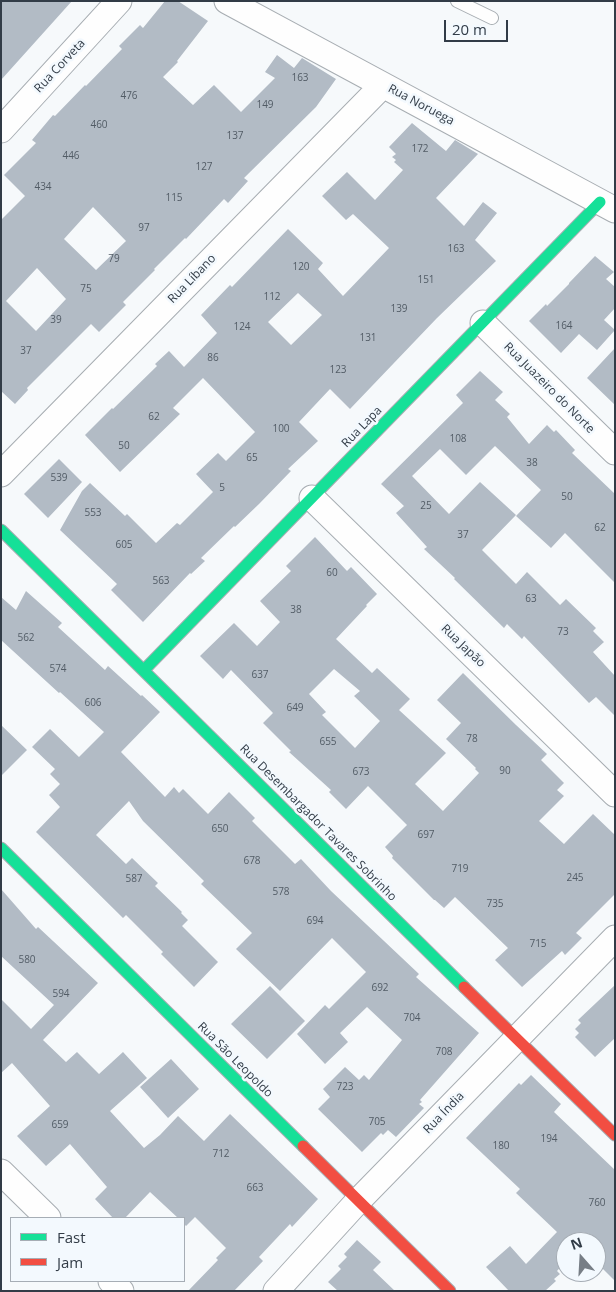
<!DOCTYPE html>
<meta charset="utf-8">
<style>
body{margin:0}
#map{position:relative;width:616px;height:1292px;overflow:hidden;background:#f6f9fb;font-family:"Open Sans",sans-serif}
canvas{display:block}
.frame{position:absolute;inset:0;border:2px solid #323c47;pointer-events:none}
.legend{position:absolute;left:10px;top:1217px;width:175px;height:65px;box-sizing:border-box;background:#f3f9fe;border:1px solid #a6adb5;margin:0;padding:6px 9px;list-style:none;font-size:15px;color:#323c47}
.legend li{display:flex;align-items:center;gap:10px;height:25px}
.legend b{width:25px;border:1px solid #a6adb5}
.north{position:absolute;left:556px;top:1232px;width:50px;height:50px;box-sizing:border-box;background:#f3f9fe;border:1px solid #a6adb5;border-radius:50%;rotate:341deg;font-size:14px;font-weight:700;line-height:20px;text-align:center;color:#323c47}
.north::after{content:'';display:block;margin:auto;width:18px;height:22px;background:#777e86;clip-path:polygon(50% 0,100% 100%,50% 72%,0 100%)}
.scale{position:absolute;left:444px;top:20px;width:64px;height:22px;box-sizing:border-box;border:2px solid #323c47;border-top:0;padding-left:6px;font-size:15px;line-height:18px;white-space:nowrap;color:#323c47;-webkit-text-stroke:4px #f3f9fe;paint-order:stroke}
</style>
<div id="map">
<canvas width="616" height="1292"></canvas>
<div class="frame"></div>
<ul class="legend">
<li><b style="height:6px;background:#16e098"></b>Fast</li>
<li><b style="height:6px;background:#f24e42"></b>Jam</li>
</ul>
<div class="north">N</div>
<div class="scale">20 m</div>
</div>
<script>
const c = document.querySelector('canvas').getContext('2d');
c.lineJoin = 'round';
function fillPath(path, color) { c.fillStyle = color; c.fill(path, 'evenodd'); }
function strokePath(path, color, width, dash) { c.strokeStyle = color; c.lineWidth = width; c.lineCap = dash ? 'butt' : 'round'; c.setLineDash(dash || []); c.stroke(path); }
function write(font, color, halo, rows, align = 'center') {
  c.font = font + ' "Open Sans",sans-serif'; c.lineWidth = 5; c.setLineDash([]); c.textBaseline = 'middle'; c.strokeStyle = halo; c.fillStyle = color; for (const [text, x, y, turn = 0] of rows) {
    c.save(); c.translate(x, y); c.rotate((+turn || 0) * Math.PI / 180); c.textAlign = isNaN(turn) ? turn : align; if (halo) c.strokeText(text, 0, 0); c.fillText(text, 0, 0); c.restore();
  }
}
fillPath(new Path2D(`
 M1,1H72L1,80Z
 M165,1H178L208,21L177,61L178,62L163,77L193,105L214,85L241,112L275,78L265,72L277,55L294,68L302,58L336,79L316,107L244,178L248,181L228,203L224,199L186,239L185,238L154,269L155,270L123,302L126,305L99,332L91,324L27,388L28,390L15,404L1,391V220L25,196L4,175L36,143L32,140L53,115L55,116L85,85L86,86L122,49L119,46L140,25L143,28ZM93,207L126,241L96,270L64,239ZM37,268L66,299L36,331L6,301Z
 M412,123L446,151L455,140L478,154L436,198L464,226L483,202L497,213L475,240L496,261L437,318L350,409L330,389L299,422L318,441L288,469L291,471L259,504L235,527L234,526L201,558L205,561L191,574L190,573L143,622L111,590L117,584L60,530L82,491L90,483L125,516L127,514L156,543L177,523L180,525L213,492L196,474L218,453L226,461L255,432L203,378L173,408L180,414L120,472L85,435L112,408L113,409L157,366L155,364L169,351L184,367L217,333L201,315L230,285L232,287L288,229L323,263L318,269L343,296L389,248L353,214L346,220L322,196L347,172L375,200L403,170L394,162L396,160L392,157L396,154L389,147ZM298,293L322,315L291,345L268,322Z
 M595,256L614,272L606,279L615,287V308L604,320L615,330L597,350L579,334L561,353L529,321L546,304L547,306L569,284V283Z
 M615,348V405L587,378Z
 M480,371L503,392L495,400L510,414L507,417L529,444L547,425L554,432L556,430L575,450L572,453L615,494V583L565,533L551,548L516,516L541,490L495,446L466,475L440,449L412,476L449,514L480,482L516,515L482,550L516,584L527,572L560,605L566,599L596,628L593,631L604,642L593,652L615,676V716L596,697L589,703L524,636L522,639L507,624L504,628L454,579L455,578L424,549L427,547L396,513L404,506L381,484L463,403L456,395Z
 M59,459L82,482L48,518L24,494Z
 M315,537L347,571L351,567L377,594L366,605L367,606L336,639L372,673L377,668L410,699L399,710L446,753L415,784L443,811L479,773L475,769L476,768L446,739L461,723L437,700L463,673L516,725L547,754L541,760L564,783L557,790L564,796L539,821L564,844L593,814L615,835V894L576,933L582,938L565,955L562,951L522,987L495,960L508,948L455,897L444,908L435,900H434L392,858L393,856L385,847L407,825L368,786L346,809L329,792L331,790L289,752L291,751L263,723L273,713L231,670L223,679L200,656L234,623L257,646L280,622L260,601L291,571L286,566ZM334,669L360,691L354,696L380,721L355,748L322,715L326,712L309,694Z
 M26,591L62,623L58,627L105,670L108,666L141,696L142,695L160,712L121,752L165,797L174,787L179,793L183,789L208,814L229,792L255,818L252,821L295,864L301,859L331,891L419,974L416,977L479,1033L420,1100L422,1102L419,1104L424,1108L396,1137L388,1130L383,1135L381,1133L362,1152L318,1109L330,1097L323,1089L345,1067L359,1080L364,1075L369,1080L402,1040L367,1007L340,1033L348,1042L325,1064L297,1034L325,1005L329,1009L366,972L332,938L280,991L236,949L252,933L201,884L204,881L143,821L129,801L96,835L126,864L132,858L158,883L155,886L182,912L181,913L188,920L182,926L218,962L194,987L161,954L163,952L126,915L123,918L36,832L60,807L49,795L60,784L50,774L55,769L32,747L50,729L79,757L104,732L60,692L59,693L1,640V597L16,610Z
 M1,725L27,750L1,776Z
 M1,889L36,929L38,927L98,983L43,1040L66,1062L77,1052L99,1074L123,1052L147,1078L110,1111L144,1148L160,1135L178,1116L204,1141L230,1114L318,1199L292,1227L290,1224L259,1257L263,1261L234,1291H188L218,1260L216,1258L226,1248L195,1217L186,1226L184,1224V1218H178L150,1192L125,1218H113L95,1199L107,1187L70,1144L46,1166L17,1136L50,1106L12,1063L1,1073V999L31,1029L54,1005L1,956Z
 M615,985V1038L595,1057L575,1037L579,1033L575,1029L581,1023L578,1020Z
 M270,986L305,1021L267,1059L231,1024Z
 M171,1059L199,1089L168,1118L140,1087Z
 M531,1075L561,1104L554,1112L615,1170V1281L596,1262V1242H566V1261L557,1271L560,1274L554,1279L556,1281L545,1291H509L486,1267L510,1246L526,1264L557,1232L516,1193L520,1189L466,1138L519,1083L521,1085Z
 M357,1240L381,1262L373,1270L395,1291H338L328,1282L341,1269L338,1266L347,1257L344,1254Z`), '#b2bbc5');
const lane = new Path2D(`
 M457,1L492,18`);
const street = new Path2D(`
 M227,1L615,210
 M1,130L119,1
 M483,323L615,452
 M1,474L383,85
 M312,498L615,794
 M1,1172L48,1218
 M111,1281L121,1291
 M276,1291L358,1201L615,938`);
const fast = new Path2D(`
 M1,530L464,987
 M144,670L600,202
 M1,848L303,1146`);
const jam = new Path2D(`
 M464,987L615,1135
 M303,1146L450,1291`);
strokePath(lane, '#a7adb2', 14);
strokePath(street, '#a7adb2', 27);
strokePath(fast, '#a7adb2', 13);
strokePath(jam, '#a7adb2', 13);
strokePath(lane, '#fefefe', 12);
strokePath(street, '#fefefe', 25);
strokePath(fast, '#16e098', 11);
strokePath(jam, '#f24e42', 11);
write('10px', '#525c66', null, [
 ["163",300,78],
 ["476",129,96],
 ["149",265,105],
 ["460",99,125],
 ["137",235,136],
 ["172",420,149],
 ["446",71,156],
 ["127",204,167],
 ["434",43,187],
 ["115",174,198],
 ["97",144,228],
 ["163",456,249],
 ["79",114,259],
 ["120",301,267],
 ["151",426,280],
 ["75",86,289],
 ["112",272,297],
 ["139",399,309],
 ["39",56,320],
 ["164",564,326],
 ["124",242,327],
 ["131",368,338],
 ["37",26,351],
 ["86",213,358],
 ["123",338,370],
 ["62",154,417],
 ["100",281,429],
 ["108",458,439],
 ["50",124,446],
 ["65",252,458],
 ["38",532,463],
 ["539",59,478],
 ["5",222,488],
 ["50",567,497],
 ["25",426,506],
 ["553",93,513],
 ["62",600,528],
 ["37",463,535],
 ["605",124,545],
 ["60",332,573],
 ["563",161,581],
 ["63",531,599],
 ["38",296,610],
 ["73",563,632],
 ["562",26,638],
 ["574",58,669],
 ["637",260,675],
 ["606",93,703],
 ["649",295,708],
 ["78",472,739],
 ["655",328,742],
 ["90",505,771],
 ["673",361,772],
 ["650",220,829],
 ["697",426,835],
 ["678",252,861],
 ["719",460,869],
 ["245",575,878],
 ["587",134,879],
 ["578",281,892],
 ["735",495,904],
 ["694",315,921],
 ["715",538,944],
 ["580",27,960],
 ["692",380,988],
 ["594",61,994],
 ["704",412,1018],
 ["708",444,1052],
 ["723",345,1087],
 ["705",377,1122],
 ["659",60,1125],
 ["194",549,1139],
 ["180",501,1146],
 ["712",221,1154],
 ["663",255,1188],
 ["760",597,1203]
]);
write('12px', '#323c47', '#f3f9fe', [
 ["Rua Corveta",60,66,-47],
 ["Rua Noruega",421,105,28],
 ["Rua Líbano",192,279,-46],
 ["Rua Juazeiro do Norte",549,388,45],
 ["Rua Lapa",362,427,-46],
 ["Rua Japão",463,646,44],
 ["Rua Desembargador Tavares Sobrinho",318,823,45],
 ["Rua São Leopoldo",235,1060,45],
 ["Rua Índia",444,1113,-46]
]);
</script>
